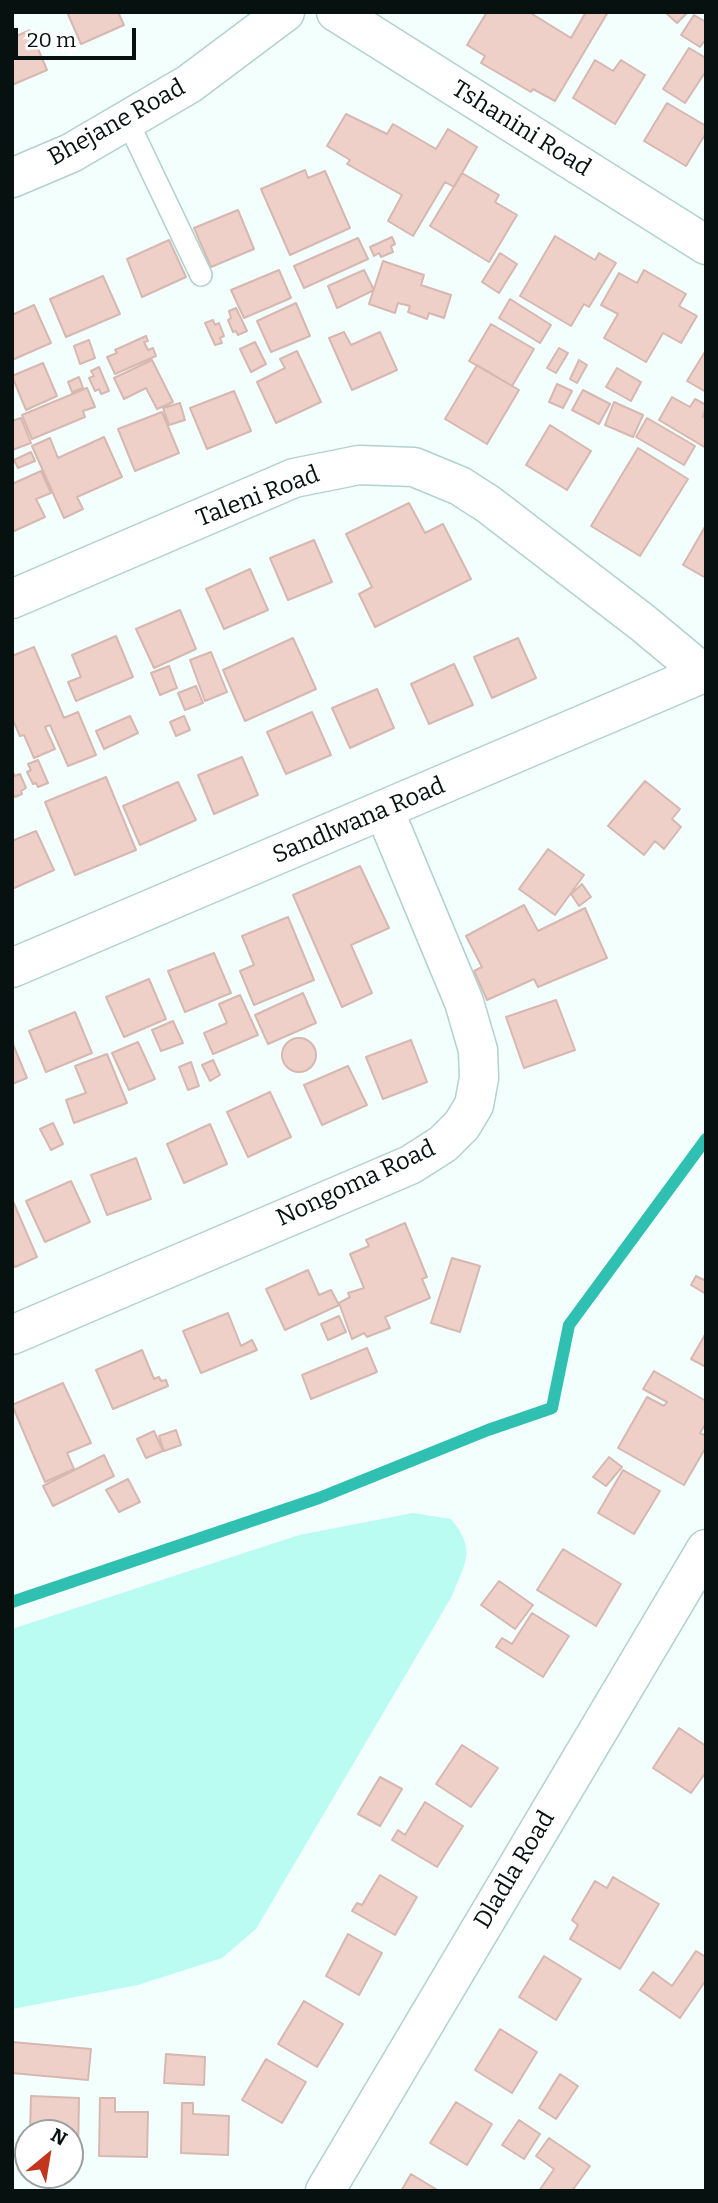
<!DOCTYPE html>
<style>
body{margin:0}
#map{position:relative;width:718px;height:2203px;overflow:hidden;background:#f2fffd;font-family:Bitter,serif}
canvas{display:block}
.frame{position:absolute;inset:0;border:14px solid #061110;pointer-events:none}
.north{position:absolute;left:14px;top:2119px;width:70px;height:70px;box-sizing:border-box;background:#fff;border:2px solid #9ba09f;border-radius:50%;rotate:30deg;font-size:19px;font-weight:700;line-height:28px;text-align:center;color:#061110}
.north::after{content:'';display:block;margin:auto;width:24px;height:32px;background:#c1361c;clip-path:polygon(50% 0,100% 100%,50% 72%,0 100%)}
.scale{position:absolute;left:14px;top:28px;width:122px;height:32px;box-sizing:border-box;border:4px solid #061110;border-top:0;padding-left:9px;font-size:21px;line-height:24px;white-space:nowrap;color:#061110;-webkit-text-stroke:5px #fff;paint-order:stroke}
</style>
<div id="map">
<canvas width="718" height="2203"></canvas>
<div class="frame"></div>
<div class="north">N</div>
<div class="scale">20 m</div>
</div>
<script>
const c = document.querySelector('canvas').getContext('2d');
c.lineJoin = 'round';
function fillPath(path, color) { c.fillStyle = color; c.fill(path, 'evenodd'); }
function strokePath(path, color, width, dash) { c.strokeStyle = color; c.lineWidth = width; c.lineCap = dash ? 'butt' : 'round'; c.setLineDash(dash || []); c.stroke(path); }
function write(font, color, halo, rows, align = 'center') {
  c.font = font + ' Bitter,serif'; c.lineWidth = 5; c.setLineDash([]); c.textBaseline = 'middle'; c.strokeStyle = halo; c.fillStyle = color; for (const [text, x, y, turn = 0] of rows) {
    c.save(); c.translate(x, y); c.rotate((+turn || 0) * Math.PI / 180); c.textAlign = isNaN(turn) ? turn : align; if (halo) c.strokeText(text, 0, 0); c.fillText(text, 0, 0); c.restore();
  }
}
fillPath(new Path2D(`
 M413,1513L451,1519C477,1551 465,1562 452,1596L256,1929L222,1958L138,1985L12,2009V1629L299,1535Z`), '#bbfcf2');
strokePath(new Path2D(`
 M12,1602L319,1498L488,1430L552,1408L569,1325L706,1139`), '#2fc0b2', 12);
const building = new Path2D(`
 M67,12H118L124,25L81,44Z
 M487,12H529L571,38L586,12H608L555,101L533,89L531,92L481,63L485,56L467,45Z
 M665,12H688L677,23Z
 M694,15L706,22V39L700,47L681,35Z
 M30,30L47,70L12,85V38Z
 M689,48L706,58V71L685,103L663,89Z
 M595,60L613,71L621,60L645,75L615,124L573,98Z
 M667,103L706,126V133L686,166L644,141Z
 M346,114L387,134L393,124L436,149L448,129L477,147L454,187L445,182L413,236L388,221L402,195L347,164L350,160L327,146Z
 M305,170L308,178L325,171L350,228L290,255L261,189Z
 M462,173L499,195L495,202L517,215L489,262L430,226Z
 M238,210L254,249L211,267L194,228Z
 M555,236L595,260L599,253L616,263L589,307L584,304L571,326L520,296Z
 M392,237L395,244L391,246L393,252L381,257L379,253L374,256L370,247Z
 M358,238L368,259L304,288L294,266Z
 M169,240L186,277L142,297L127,259Z
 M500,253L517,264L499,293L482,282Z
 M383,261L424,275L421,285L451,295L444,318L429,313L427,319L408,312L410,306L398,303L395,313L369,304Z
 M279,270L291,298L244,318L231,290Z
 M364,270L374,290L337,308L328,286Z
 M644,270L686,294L679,306L697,316L681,343L663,333L646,362L604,338L618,314L601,305L619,273L637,283Z
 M103,276L120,314L66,337L50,299Z
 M510,299L551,325L540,343L499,318Z
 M296,303L310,336L271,352L257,321Z
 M34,305L51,343L12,360V315Z
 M236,308L247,331L238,335L236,331L233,332L228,320L231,318L229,311Z
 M213,320L215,325L219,323L224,336L220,338L222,343L215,345L205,323Z
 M491,324L534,349L512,386L469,361Z
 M344,332L351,345L380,332L397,370L352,390L329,338Z
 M146,336L148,341L144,342L148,350L153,348L156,356L115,374L107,357L117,353L115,350Z
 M89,340L95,358L80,364L74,346Z
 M255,342L266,364L251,372L240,349Z
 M559,348L568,353L556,373L547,368Z
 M706,350V392L687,381Z
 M297,351L321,402L276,423L257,382L285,368L280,359Z
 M152,360L173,402L157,409L146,388L124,399L114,378Z
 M579,360L587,365L577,383L570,379Z
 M43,363L57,396L26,410L12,376Z
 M477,365L519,390L487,444L445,419Z
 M99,367L109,391L101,394L99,389L95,391L89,378L94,376L91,371Z
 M617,368L641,382L631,401L606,387Z
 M79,377L83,388L72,392L68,382Z
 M557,384L572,391L563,408L549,402Z
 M87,388L95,407L83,411L85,417L32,439L22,415Z
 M583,390L610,404L599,424L572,410Z
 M234,391L251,431L207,449L190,408Z
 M672,397L690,407L695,399L706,405L703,417L706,418V448L659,420Z
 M614,402L643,415L633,437L605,425Z
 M180,403L185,420L169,425L163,408Z
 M162,412L179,453L135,471L118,429Z
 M21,418L31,443L12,450V421Z
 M647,418L695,446L684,465L636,437Z
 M550,425L591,451L567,490L526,465Z
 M104,437L122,477L77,497L83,509L64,518L32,446L50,438L58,458Z
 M638,448L688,479L640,556L591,526Z
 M31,452L35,461L18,468L14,460Z
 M41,471L51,493L36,499L45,517L12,532V484Z
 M409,503L425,533L443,524L471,579L375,627L359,594L372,587L346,534Z
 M706,525V578L683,565Z
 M314,540L332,582L288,600L270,558Z
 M250,569L268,610L224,629L206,589Z
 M180,610L196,649L154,668L136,629Z
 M116,636L133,677L76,701L68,682L81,677L72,655Z
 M293,638L316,689L245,721L223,670Z
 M518,638L536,678L492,698L474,657Z
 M34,647L64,718L78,712L96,755L68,766L50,725L45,727L55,749L34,758L24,735L20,736L12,718V656Z
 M211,652L227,692L205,701L190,660Z
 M454,664L473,705L429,724L411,684Z
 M169,666L177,688L160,695L151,673Z
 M196,686L203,703L185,710L178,693Z
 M377,689L394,728L350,748L332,708Z
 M312,712L331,755L286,774L267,732Z
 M130,716L138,733L104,749L96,731Z
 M184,716L190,730L176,736L170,722Z
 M242,757L258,795L214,814L198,775Z
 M38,760L48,783L38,787L36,783L33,784L27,772L31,770L28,764Z
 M12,771L15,776L20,774L26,788L21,791L22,794L15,797L12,792Z
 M106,777L136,850L75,875L45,802Z
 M645,781L680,809L672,819L681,827L664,849L655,841L644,855L608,826Z
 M178,782L196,820L140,845L123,806Z
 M36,831L54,870L12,889V841Z
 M548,849L584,875L555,915L519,889Z
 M360,866L389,928L351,945L372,993L342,1007L293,895Z
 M582,884L591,897L579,906L571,894Z
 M524,905L538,931L585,908L607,958L538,987L534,979L487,1000L474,971L482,967L466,936Z
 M288,917L314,980L254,1005L240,971L254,965L242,936Z
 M214,953L231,993L185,1012L168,971Z
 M149,979L166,1019L124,1037L106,997Z
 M303,993L316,1023L268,1044L255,1015Z
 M240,995L258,1035L213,1054L204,1033L227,1023L219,1004Z
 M556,1000L575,1050L524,1068L506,1017Z
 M75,1012L92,1053L46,1072L29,1031Z
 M173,1021L183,1043L161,1051L152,1030Z
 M282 1055a17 17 0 1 1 34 0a17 17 0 1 1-34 0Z
 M411,1040L427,1082L383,1099L366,1057Z
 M12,1042L27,1078L12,1084Z
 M138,1042L155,1079L129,1090L112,1053Z
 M107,1054L127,1103L74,1123L66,1100L86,1093L75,1066Z
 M213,1060L220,1075L210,1081L202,1065Z
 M191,1062L199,1086L188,1090L179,1067Z
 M348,1066L367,1105L322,1125L304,1085Z
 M270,1092L291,1137L248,1157L227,1112Z
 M53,1123L63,1144L51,1150L40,1129Z
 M210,1124L227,1164L184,1183L167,1144Z
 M136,1158L151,1199L107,1215L91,1175Z
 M71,1181L90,1222L45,1242L26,1201Z
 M12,1199L37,1257L15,1267L12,1261Z
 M405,1223L427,1277L422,1279L430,1298L385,1317L390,1328L367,1337L364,1333L352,1339L339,1303L350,1297L348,1293L364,1288L350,1254L369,1246L366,1240Z
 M452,1258L480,1266L460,1332L431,1323Z
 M308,1270L319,1295L331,1290L339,1305L285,1330L266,1289Z
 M696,1276L704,1280L706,1276V1294L691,1285Z
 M228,1313L241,1346L252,1340L257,1350L201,1373L183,1331Z
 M339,1316L346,1332L328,1340L321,1324Z
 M706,1333V1367L691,1359Z
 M367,1348L377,1372L311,1399L302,1375Z
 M142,1350L154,1379L159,1377L161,1381L166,1380L168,1386L113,1409L96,1370Z
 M654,1371L706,1401V1423L700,1433L706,1436V1447L684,1485L618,1448L647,1397L664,1406L667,1402L643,1389Z
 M63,1383L91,1443L67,1453L74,1469L45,1482L12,1405Z
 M176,1430L181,1445L164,1451L159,1436Z
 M154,1431L163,1451L146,1458L137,1439Z
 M104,1455L114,1476L53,1506L43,1486Z
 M609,1457L622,1467L606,1486L593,1477Z
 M623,1470L660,1491L634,1534L598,1513Z
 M128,1479L140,1502L119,1512L106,1490Z
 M563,1549L621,1584L596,1626L537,1590Z
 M499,1581L533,1605L515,1629L481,1605Z
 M532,1613L569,1636L543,1677L496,1647L502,1638L512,1644Z
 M679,1728L706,1746V1772L691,1793L653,1768Z
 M462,1745L498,1768L471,1807L436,1784Z
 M380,1777L402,1789L380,1826L358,1814Z
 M425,1802L463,1826L437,1867L392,1840L398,1830L405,1835Z
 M380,1875L417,1897L395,1935L352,1911L357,1903L362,1905Z
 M613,1877L659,1904L620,1969L570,1939L578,1925L572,1920L595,1881L607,1888Z
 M348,1934L382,1953L359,1995L326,1976Z
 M696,1951L706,1957V1980L680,2018L640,1990L653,1972L672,1986Z
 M544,1956L581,1979L556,2020L519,1997Z
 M304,2001L343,2024L317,2067L278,2044Z
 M500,2029L537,2052L512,2093L475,2070Z
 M12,2042L91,2049L88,2080L12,2073Z
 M166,2054L205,2057L204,2085L164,2083Z
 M266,2059L306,2082L282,2123L242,2100Z
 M560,2074L578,2086L556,2119L539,2108Z
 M31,2096L79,2098L78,2155H70V2133H30Z
 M100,2098H115V2112H148L147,2157L99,2156Z
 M456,2102L492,2124L467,2165L430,2143Z
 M182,2103H193V2114L229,2116L228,2155L181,2153Z
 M519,2120L540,2134L524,2159L502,2145Z
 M549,2138L590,2166L572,2191H539L554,2169L536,2156Z
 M411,2174L439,2191H401Z`);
fillPath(building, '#efd0c9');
strokePath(building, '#d6b8b1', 2);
const lane = new Path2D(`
 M127,120L201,275`);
const street = new Path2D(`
 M336,12L706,245
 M12,599L294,478L359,465L414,467L460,486L488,504L643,623L703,673
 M12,968L706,672
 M12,1335L410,1165L443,1144L462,1125L474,1105L479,1078L478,1050L464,1002L384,810
 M325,2191L706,1549`);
const secondary = new Path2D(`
 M12,178L71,153L189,84L285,12`);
strokePath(lane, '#b1d2cd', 24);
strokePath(street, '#b1d2cd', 41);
strokePath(secondary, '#b1d2cd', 41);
strokePath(lane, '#fff', 21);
strokePath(street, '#fff', 38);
strokePath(secondary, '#fff', 38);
write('24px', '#061110', '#fff', [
 ["Bhejane Road",117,123,-29],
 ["Tshanini Road",521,129,32],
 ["Taleni Road",258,497,-21],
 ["Sandlwana Road",359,821,-23],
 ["Nongoma Road",356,1184,-25],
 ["Dladla Road",515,1870,-59]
]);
</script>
